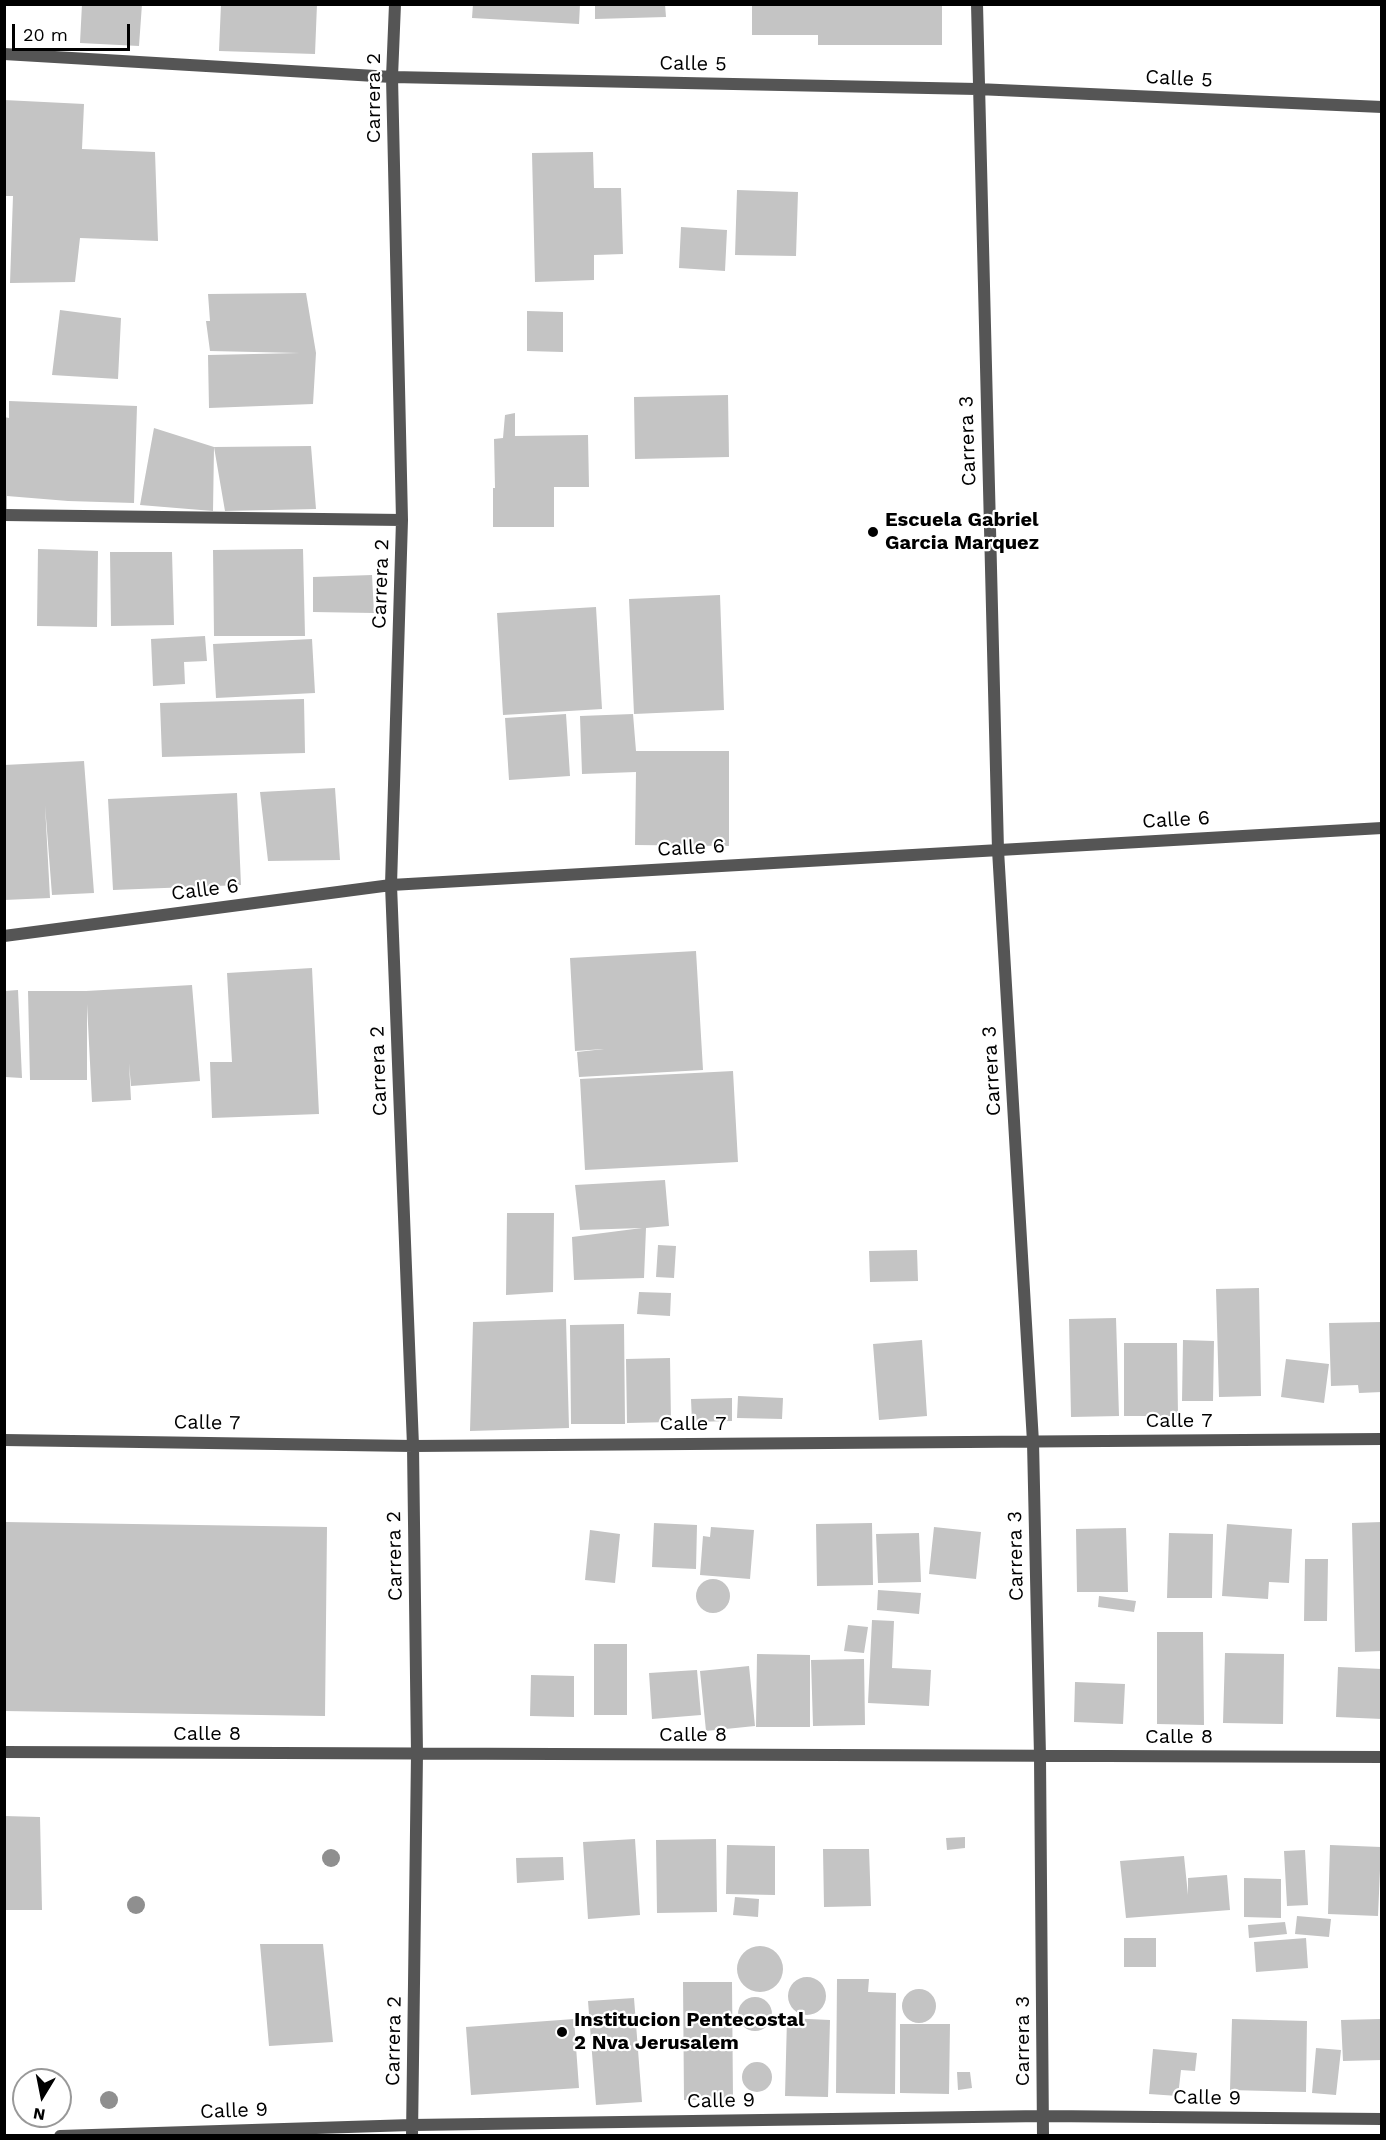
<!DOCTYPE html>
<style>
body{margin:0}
#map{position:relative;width:1386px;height:2140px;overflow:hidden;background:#fff;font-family:"Work Sans",sans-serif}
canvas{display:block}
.frame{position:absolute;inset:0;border:6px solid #000;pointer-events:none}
.north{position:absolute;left:12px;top:2068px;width:60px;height:60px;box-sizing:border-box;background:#fff;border:2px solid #999;border-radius:50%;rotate:190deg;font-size:16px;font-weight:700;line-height:24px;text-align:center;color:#000}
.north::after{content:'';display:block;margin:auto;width:21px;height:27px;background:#000;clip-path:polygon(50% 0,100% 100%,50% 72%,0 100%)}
.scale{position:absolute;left:12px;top:24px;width:118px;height:27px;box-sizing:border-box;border:3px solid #000;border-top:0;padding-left:8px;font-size:18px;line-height:21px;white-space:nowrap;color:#000;-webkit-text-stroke:4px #fff;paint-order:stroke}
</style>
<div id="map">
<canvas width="1386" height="2140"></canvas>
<div class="frame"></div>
<div class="north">N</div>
<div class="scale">20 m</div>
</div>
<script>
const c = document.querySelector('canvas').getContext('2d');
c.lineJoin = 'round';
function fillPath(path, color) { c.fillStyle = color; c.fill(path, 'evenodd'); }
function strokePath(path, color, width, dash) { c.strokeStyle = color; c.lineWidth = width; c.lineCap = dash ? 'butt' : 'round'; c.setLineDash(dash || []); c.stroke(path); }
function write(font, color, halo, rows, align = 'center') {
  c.font = font + ' "Work Sans",sans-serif'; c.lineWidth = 4.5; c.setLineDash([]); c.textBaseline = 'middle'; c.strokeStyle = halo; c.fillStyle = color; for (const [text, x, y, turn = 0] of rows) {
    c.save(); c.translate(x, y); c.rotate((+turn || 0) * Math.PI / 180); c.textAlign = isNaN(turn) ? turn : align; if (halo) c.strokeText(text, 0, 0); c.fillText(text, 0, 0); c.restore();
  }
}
fillPath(new Path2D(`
 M82,4H142L139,46L80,43Z
 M221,4H317L315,54L219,51Z
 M473,4H580L579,24L472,18Z
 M595,4H665L666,17L595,19Z
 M752,4H942V45H818V35H752Z
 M4,100L84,104L82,149L155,152L158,241L80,238L75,282L10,283L13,196H4Z
 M593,152L594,188H621L623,254L594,255V280L535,282L532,153Z
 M737,190L798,192L796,256L735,255Z
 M681,227L727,230L725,271L679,268Z
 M306,293L316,353L313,404L209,408L208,355L300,353L210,351L206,321H210L208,294Z
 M60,310L121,318L118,379L52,375Z
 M527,311L563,312V352L527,351Z
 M728,395L729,457L635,459L634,397Z
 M9,401L137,406L134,503L68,501L7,496V509H4V417L9,418Z
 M515,413V436L588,435L589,487H554V527H493V488H495L494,439L503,438L505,415Z
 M154,428L214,447L311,446L316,509L225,511L214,447L213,511L140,505Z
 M38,549L98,551L97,627L37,626Z
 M303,549L305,636H214L213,550Z
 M110,552H172L174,625L111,626Z
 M372,575L374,613L313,612V577Z
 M720,595L724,710L634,714L629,599Z
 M596,607L602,709L503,715L497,613Z
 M205,636L207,661L184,662L185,684L153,686L151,639Z
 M312,639L315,693L216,698L213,644Z
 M304,699L305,753L162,757L160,703Z
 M566,714L570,776L509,780L505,718Z
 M633,714L636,751H729V846L635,845L636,772L582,774L580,716Z
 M84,761L94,893L52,895L45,805L50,898L4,900V765Z
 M335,788L340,860L268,861L260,792Z
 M237,793L241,885L113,890L108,799Z
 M696,951L703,1070L579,1077L577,1052L604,1049L575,1051L570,958Z
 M312,968L319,1114L212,1118L210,1062H232L227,973Z
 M192,985L200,1081L131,1086L129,1063L131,1100L92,1102L87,1004V1080H30L28,991H86Z
 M18,990L22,1078L5,1077V991Z
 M733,1071L738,1162L585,1170L580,1079Z
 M665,1180L669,1226L646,1228L644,1278L574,1280L572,1237L642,1228L580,1230L575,1185Z
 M507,1213H554L553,1292L506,1295Z
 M658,1245L676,1246L674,1278L656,1277Z
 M917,1250L918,1281L870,1282L869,1251Z
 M1259,1288L1261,1396L1219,1397L1216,1289Z
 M639,1292L671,1293L670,1316L637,1314Z
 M1116,1318L1119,1416L1071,1417L1069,1319Z
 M566,1319L569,1428L470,1431L473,1322Z
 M1382,1322V1392L1359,1393L1358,1385L1331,1386L1329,1323Z
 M624,1324L625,1424H571L570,1325Z
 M922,1340L927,1416L879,1420L873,1344Z
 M1183,1340L1214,1341L1213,1401H1182Z
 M1124,1343H1177L1178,1416H1124Z
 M670,1358L671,1422L627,1423L626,1359Z
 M1286,1359L1329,1364L1324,1403L1281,1397Z
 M738,1396L783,1398L782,1419L737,1418Z
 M732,1398V1421L692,1422L691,1399Z
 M4,1522L327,1527L325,1716L4,1711Z
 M1382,1522V1651L1355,1652L1352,1523Z
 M654,1523L697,1525L696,1569L652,1567Z
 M872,1523L873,1585L817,1586L816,1524Z
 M1227,1524L1292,1529L1289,1583L1269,1582L1268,1599L1222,1596Z
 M711,1527L754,1530L750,1579L700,1575L703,1536L710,1537Z
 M934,1527L981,1532L976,1579L929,1574Z
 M1126,1528L1128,1592H1077L1076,1529Z
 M590,1530L620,1534L615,1583L585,1580Z
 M919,1533L921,1582L878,1583L876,1534Z
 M1169,1533L1213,1534L1212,1598H1167Z
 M1305,1559H1328L1327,1621H1304Z
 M696 1596a17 17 0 1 1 34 0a17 17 0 1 1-34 0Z
 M878,1590L921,1593L919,1614L877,1610Z
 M1099,1596L1136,1601L1134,1612L1098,1607Z
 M872,1620L894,1621L892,1668L931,1670L929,1706L868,1703Z
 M848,1625L868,1627L864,1653L844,1651Z
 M1157,1632H1203L1204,1725L1157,1724Z
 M594,1644H627V1715H594Z
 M1225,1653L1284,1654L1283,1724L1223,1723Z
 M757,1654L810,1655V1727H756Z
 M864,1659L865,1725L813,1726L811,1660Z
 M749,1666L755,1726L706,1731L700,1671Z
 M1338,1667L1382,1669V1719L1336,1717Z
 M697,1670L701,1715L652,1719L649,1673Z
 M531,1675L574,1676V1717L530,1716Z
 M1075,1682L1125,1684L1123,1724L1074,1722Z
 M4,1816L40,1817L42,1910H4Z
 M965,1837V1848L947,1850L946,1838Z
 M635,1839L640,1915L588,1919L583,1842Z
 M716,1839L717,1912L657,1913L656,1840Z
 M727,1845L775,1846V1895L726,1894Z
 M1330,1845L1381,1847L1378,1916L1328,1914Z
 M823,1849H869L871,1906L824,1907Z
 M1305,1850L1308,1905L1287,1906L1284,1851Z
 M1184,1856L1188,1895V1878L1227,1875L1230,1910L1126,1918L1120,1861Z
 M563,1857L564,1880L517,1883L516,1858Z
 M1244,1878L1281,1879V1918L1244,1917Z
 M735,1897L759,1899L758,1917L733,1915Z
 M1297,1916L1331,1919L1329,1937L1295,1934Z
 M1285,1922L1287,1934L1249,1938L1248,1925Z
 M1124,1938H1156V1967H1124Z
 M1306,1938L1308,1968L1256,1972L1254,1942Z
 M260,1944H323L333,2042L269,2046Z
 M737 1969a23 23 0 1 1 46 0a23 23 0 1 1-46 0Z
 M788 1996a19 19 0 1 1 38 0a19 19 0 1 1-38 0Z
 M837,1979H869L868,1992L896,1993L895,2094L836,2093Z
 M683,1982H732L733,2100H684Z
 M902 2006a17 17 0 1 1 34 0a17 17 0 1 1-34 0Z
 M738 2014a17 17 0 1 1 34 0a17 17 0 1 1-34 0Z
 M634,1998L642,2102L596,2105L588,2001Z
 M787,2018L830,2020L828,2097L785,2096Z
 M574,2019L579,2088L471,2095L466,2027Z
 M1232,2019L1307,2021L1306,2092L1230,2090Z
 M1382,2019V2060L1343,2061L1341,2020Z
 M900,2024H950L949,2094L900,2093Z
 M1316,2048L1341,2050L1336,2095L1312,2093Z
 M1153,2049L1197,2053L1195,2071L1181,2070L1178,2096L1149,2094Z
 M742 2077a15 15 0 1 1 30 0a15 15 0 1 1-30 0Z
 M957,2072H970L972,2088L958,2090Z`), '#c4c4c4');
strokePath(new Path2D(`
 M395,4L392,77L402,520L391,885L413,1446L417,1754L412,2136
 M977,4L998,850L1033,1442L1040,1756L1043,2136
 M4,54L392,77L977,89L1382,107
 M4,515L402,520
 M4,936L391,885L1382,828
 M4,1440L413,1446L1382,1439
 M4,1752L1382,1757
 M60,2136L412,2125L1043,2116L1382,2119`), '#555', 12);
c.fillStyle = '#8f8f8f';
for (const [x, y] of [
 [331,1858],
 [136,1905],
 [109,2100]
]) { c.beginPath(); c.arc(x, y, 9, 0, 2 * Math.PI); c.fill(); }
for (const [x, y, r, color] of [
 [873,532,6,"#000"],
 [562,2032,6,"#000"]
]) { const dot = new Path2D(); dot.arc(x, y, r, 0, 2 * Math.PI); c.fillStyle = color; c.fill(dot); strokePath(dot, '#fff', 2); }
write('20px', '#000', '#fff', [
 ["Calle 5",693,64,1],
 ["Calle 5",1179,79,3],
 ["Carrera 2",374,98,-90],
 ["Carrera 3",968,441,-92],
 ["Carrera 2",381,584,-88],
 ["Calle 6",1176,820,-3],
 ["Calle 6",691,848,-3],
 ["Calle 6",205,890,-7],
 ["Carrera 2",379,1071,-92],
 ["Carrera 3",992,1071,-93],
 ["Calle 7",1179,1421],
 ["Calle 7",207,1423,1],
 ["Calle 7",693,1424],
 ["Carrera 2",395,1556,-91],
 ["Carrera 3",1016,1556,-91],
 ["Calle 8",207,1734],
 ["Calle 8",693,1735],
 ["Calle 8",1179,1737],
 ["Carrera 2",394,2041,-89],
 ["Carrera 3",1023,2041,-90],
 ["Calle 9",1207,2098,1],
 ["Calle 9",721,2101,-1],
 ["Calle 9",234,2111,-2]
]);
write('bold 20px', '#000', '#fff', [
 ["Escuela Gabriel",885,520],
 ["Garcia Marquez",885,543],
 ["Institucion Pentecostal",574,2020],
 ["2 Nva Jerusalem",574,2043]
], 'left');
</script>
